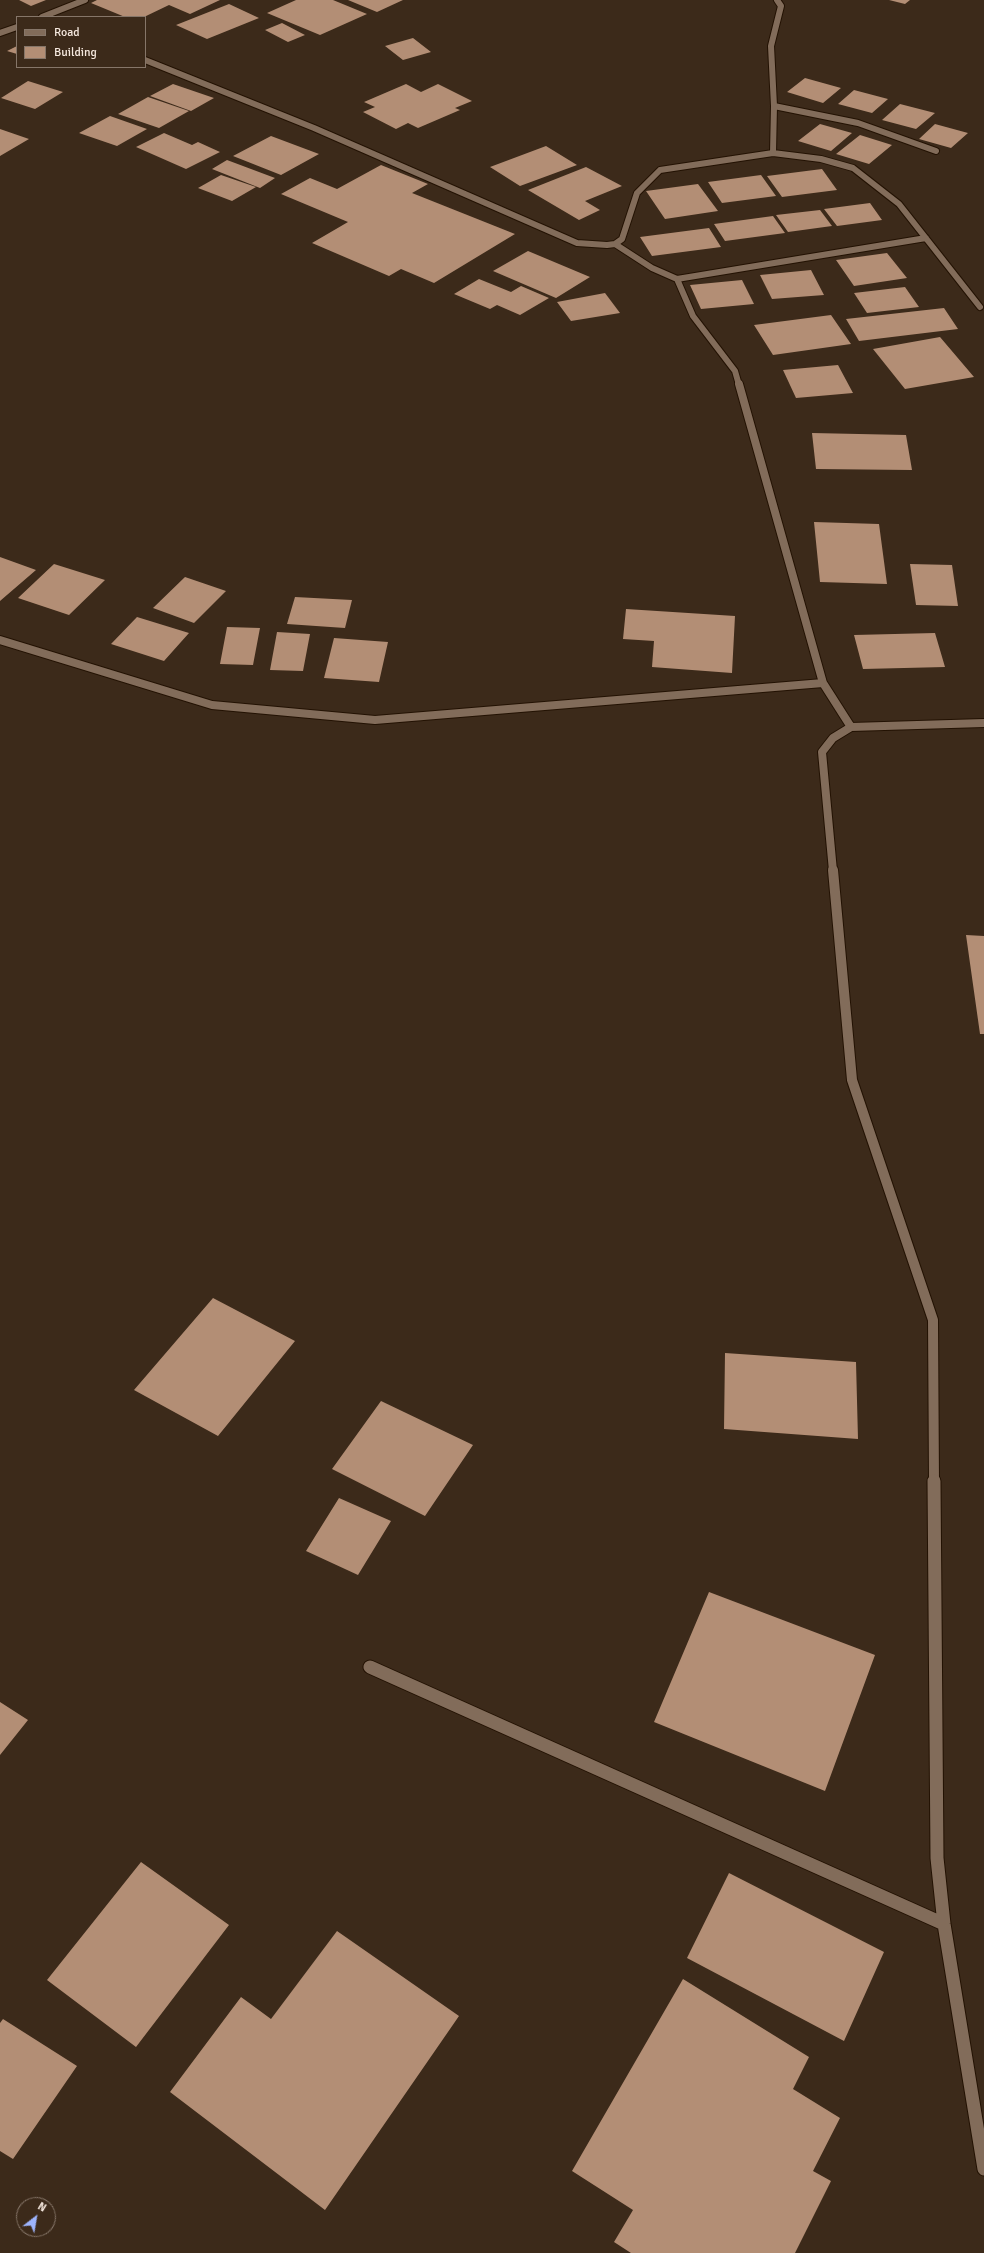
<!DOCTYPE html>
<style>
body{margin:0}
#map{position:relative;width:984px;height:2253px;overflow:hidden;background:#3c2a1a;font-family:Signika,sans-serif}
canvas{display:block}
.legend{position:absolute;left:16px;top:16px;width:130px;height:52px;box-sizing:border-box;background:#3c2a1a;border:1px solid #867669;margin:0;padding:5px 7px;list-style:none;font-size:12px;color:#f6e9df}
.legend li{display:flex;align-items:center;gap:8px;height:20px}
.legend b{width:20px;border:1px solid #867669}
.north{position:absolute;left:16px;top:2197px;width:40px;height:40px;box-sizing:border-box;background:#3c2a1a;border:1px solid #867669;border-radius:50%;rotate:31deg;font-size:11px;font-weight:700;line-height:16px;text-align:center;color:#f6e9df}
.north::after{content:'';display:block;margin:auto;width:14px;height:18px;background:#9db4fd;clip-path:polygon(50% 0,100% 100%,50% 72%,0 100%)}
</style>
<div id="map">
<canvas width="984" height="2253"></canvas>
<ul class="legend">
<li><b style="height:5px;background:#826c5a"></b>Road</li>
<li><b style="height:11px;background:#b38e75"></b>Building</li>
</ul>
<div class="north">N</div>
</div>
<script>
const c = document.querySelector('canvas').getContext('2d');
c.lineJoin = 'round';
function fillPath(path, color) { c.fillStyle = color; c.fill(path, 'evenodd'); }
function strokePath(path, color, width, dash) { c.strokeStyle = color; c.lineWidth = width; c.lineCap = dash ? 'butt' : 'round'; c.setLineDash(dash || []); c.stroke(path); }
fillPath(new Path2D(`
 M19,0H46L31,6Z
 M97,0H220L190,14L169,5L144,17H125L91,3Z
 M296,0H333L367,14L320,35L267,13Z
 M348,0H403L377,12Z
 M889,0H910L905,4Z
 M229,4L259,18L207,39L176,25Z
 M282,23L305,35L288,42L265,30Z
 M413,38L431,52L403,60L385,46Z
 M17,46V54L7,51Z
 M805,78L841,88L823,103L787,92Z
 M28,81L63,92L35,109L1,98Z
 M173,84L214,98L191,111L150,96Z
 M406,84L421,92L438,84L472,101L455,108L460,110L418,128L408,123L396,129L363,112L375,107L364,102Z
 M854,90L888,99L872,113L838,104Z
 M148,97L189,111L159,128L118,114Z
 M900,104L935,113L916,129L882,120Z
 M110,116L147,129L117,146L79,133Z
 M820,124L852,133L831,151L798,141Z
 M935,124L968,133L951,148L919,139Z
 M0,129L29,139L0,156Z
 M164,133L192,145L198,142L220,152L186,169L136,147Z
 M860,135L892,145L869,164L836,154Z
 M271,136L319,154L281,175L233,156Z
 M546,146L577,165L520,186L490,167Z
 M227,160L275,178L260,188L212,169Z
 M381,165L428,184L412,193L515,234L434,283L401,269L389,276L312,243L348,222L281,194L310,178L337,189Z
 M586,167L622,186L585,201L600,210L579,220L528,190Z
 M822,169L837,190L782,197L767,176Z
 M221,175L256,187L232,201L198,188Z
 M761,175L776,196L722,203L708,182Z
 M698,184L718,211L665,219L646,191Z
 M870,203L882,220L837,226L824,209Z
 M820,210L832,226L788,232L776,215Z
 M773,216L785,233L725,241L714,224Z
 M709,228L721,247L652,256L640,237Z
 M528,251L590,277L556,298L493,271Z
 M887,253L907,278L854,286L836,260Z
 M811,270L824,295L772,299L760,275Z
 M479,279L511,292L521,286L549,298L520,315L497,305L490,309L454,294Z
 M742,280L754,304L701,309L690,285Z
 M905,287L919,307L867,313L854,293Z
 M605,293L620,313L571,321L557,302Z
 M944,308L958,329L859,341L846,319Z
 M831,315L851,344L773,355L754,325Z
 M940,337L974,377L905,389L873,349Z
 M838,365L853,393L796,398L783,370Z
 M812,433L906,435L912,470L816,469Z
 M814,522L879,524L887,584L820,582Z
 M0,557L36,570L0,601Z
 M54,564L105,580L69,615L18,598Z
 M910,564L952,565L958,606L916,605Z
 M185,577L226,591L194,623L153,608Z
 M295,597L352,600L345,628L287,624Z
 M626,609L735,616L732,673L652,667L654,641L623,639Z
 M137,617L189,633L164,661L111,644Z
 M227,627L260,628L253,665L220,664Z
 M277,632L310,634L303,671L270,670Z
 M935,633L945,667L863,669L854,635Z
 M334,638L388,642L379,682L324,678Z
 M966,935L984,936V1034H980Z
 M213,1298L295,1341L218,1436L134,1390Z
 M725,1353L856,1362L858,1439L724,1429Z
 M381,1401L473,1445L425,1516L332,1469Z
 M339,1498L391,1521L358,1575L306,1551Z
 M709,1592L875,1655L825,1791L654,1722Z
 M0,1702L28,1720L0,1755Z
 M141,1862L229,1925L136,2047L47,1980Z
 M729,1873L884,1952L844,2041L687,1958Z
 M337,1931L459,2016L325,2210L170,2092L241,1997L271,2019Z
 M683,1979L809,2057L793,2089L840,2118L813,2171L831,2181L795,2253H631L614,2242L633,2210L572,2171Z
 M3,2019L77,2066L13,2159L0,2151V2023Z`), '#b38e75');
const minorFar3 = new Path2D(`
 M42,17L85,0
 M0,33L17,27
 M145,60L314,128L577,243L607,245L615,244L622,239L637,193L660,170L773,153L774,106L771,46L781,6L777,0
 M774,106L858,123L936,151
 M773,153L821,159L853,168L899,204L980,307
 M615,244L652,268L677,279L693,316L735,371L739,385
 M677,279L926,238`);
const minorFar2 = new Path2D(`
 M739,384L823,683L851,727
 M0,640L212,705L375,720L823,683
 M833,871L822,752L833,738L851,727L984,723`);
const minorFar1 = new Path2D(`
 M833,870L852,1080L933,1320L934,1482`);
const minor = new Path2D(`
 M934,1481L937,1858L944,1924L984,2169
 M370,1667L944,1924`);
strokePath(minorFar3, '#231203', 8);
strokePath(minorFar2, '#231203', 10);
strokePath(minorFar1, '#231203', 12);
strokePath(minor, '#231203', 15);
strokePath(minorFar3, '#826c5a', 6);
strokePath(minorFar2, '#826c5a', 8);
strokePath(minorFar1, '#826c5a', 10);
strokePath(minor, '#826c5a', 13);
</script>
